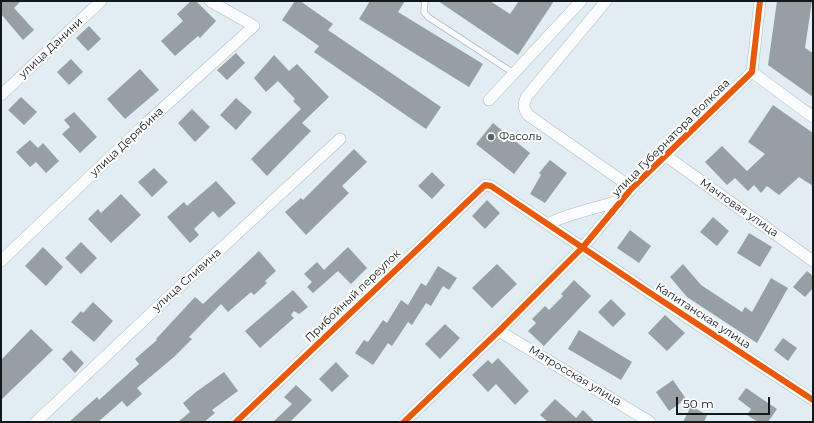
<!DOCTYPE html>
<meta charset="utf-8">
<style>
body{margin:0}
#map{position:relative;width:814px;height:423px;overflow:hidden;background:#e1edf2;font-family:Montserrat,sans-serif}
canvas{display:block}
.frame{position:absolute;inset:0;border:2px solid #11191c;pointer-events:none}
.scale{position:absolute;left:676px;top:397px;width:94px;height:18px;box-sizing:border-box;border:2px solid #11191c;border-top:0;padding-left:5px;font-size:12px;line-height:14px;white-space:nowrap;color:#11191c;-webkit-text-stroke:3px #fff;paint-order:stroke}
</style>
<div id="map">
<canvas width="814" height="423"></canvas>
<div class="frame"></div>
<div class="scale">50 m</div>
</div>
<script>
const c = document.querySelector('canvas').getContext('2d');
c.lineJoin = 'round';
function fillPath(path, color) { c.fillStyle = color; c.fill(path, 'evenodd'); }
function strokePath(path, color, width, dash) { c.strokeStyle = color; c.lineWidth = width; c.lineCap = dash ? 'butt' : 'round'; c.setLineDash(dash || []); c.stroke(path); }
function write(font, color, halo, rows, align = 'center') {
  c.font = font + ' Montserrat,sans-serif'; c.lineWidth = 4; c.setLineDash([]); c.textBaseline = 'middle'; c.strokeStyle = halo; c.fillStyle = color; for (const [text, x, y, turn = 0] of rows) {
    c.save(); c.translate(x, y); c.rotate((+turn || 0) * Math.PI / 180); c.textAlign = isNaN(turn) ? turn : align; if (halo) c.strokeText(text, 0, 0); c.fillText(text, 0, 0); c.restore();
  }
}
fillPath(new Path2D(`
 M1,1H21L14,8L34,30L23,40L1,14Z
 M191,1H196L216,21L200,38L198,36L175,56L161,41L183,21L177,14Z
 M295,1H300L333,24L328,30L441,107L426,129L314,52L319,46L282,20Z
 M370,1H405L398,12L483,64L469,87L359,19Z
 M438,1H490L510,14L519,1H554L518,55Z
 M777,1H812L805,48L813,53V97L768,65Z
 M89,26L101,39L88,51L76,38Z
 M236,53L245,63L227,80L217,70Z
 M274,55L289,71L297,64L329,97L302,123L311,131L267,176L251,159L301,109L293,101L295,99L278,81L266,92L254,78Z
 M71,59L83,72L69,85L57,72Z
 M140,69L159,90L125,119L107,99Z
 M21,97L37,112L24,125L8,110Z
 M236,98L252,112L236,130L220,115Z
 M773,105L813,133V186L799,177L779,195L767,186L761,193L754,185L748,191L735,178L727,185L705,162L722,146L747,171L765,154L748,142Z
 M192,109L210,127L195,142L178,123Z
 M74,112L97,137L80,153L62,134L70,127L64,120Z
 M493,123L530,153L514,174L476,144Z
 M30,140L38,148L43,143L59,161L46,173L36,162L30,167L16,152Z
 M354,149L367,162L342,186L349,193L306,235L285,212L301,198L303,200Z
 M550,160L567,173L545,203L530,194L541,175L539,173Z
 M154,168L168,182L152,197L138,182Z
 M432,172L445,185L432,199L418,186Z
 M216,181L236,203L219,218L213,211L194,229L199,235L190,243L167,217L184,202L187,206Z
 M121,194L141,215L111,243L88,219L98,209L101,213Z
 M487,200L500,213L485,229L472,216Z
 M713,217L729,231L717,246L700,232Z
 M630,230L651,246L639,263L617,248Z
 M749,233L772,247L760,267L737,253Z
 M81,242L97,258L81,274L65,258Z
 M43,247L63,267L46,286L25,266Z
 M348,247L367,268L351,284L338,271L313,293L307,287L312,282L304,274L317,262L324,270Z
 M259,251L276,271L265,281L267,283L254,295L251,292L228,312L221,304L189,337L192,339L174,357L137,388L142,394L127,407L122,401L98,422H69L97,397L99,400L139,364L135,359L157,340L156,339L195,297L203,304Z
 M497,264L517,284L492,308L472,288Z
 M683,264L701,285L742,312L745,307L752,312L771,278L788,288L757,343L687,297L670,277Z
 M438,266L457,278L449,290L443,286L431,306L426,303L412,325L408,322L392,346L388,343L373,365L355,353L364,340L368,342L383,320L387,323L401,300L408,305L421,283L426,286Z
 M807,271L813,276V288L805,297L793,287Z
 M574,280L591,296L544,346L528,331L536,323L532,319L545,306L549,310L563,296L561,294Z
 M293,290L308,307L299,314L294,311L291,315L294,318L260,348L245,331Z
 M611,299L626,314L613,327L598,312Z
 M93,302L113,321L94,342L71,322L81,311L83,313Z
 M665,315L685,333L667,351L648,333Z
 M445,324L460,338L440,359L425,344Z
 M31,329L53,350L1,400V360Z
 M579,330L632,362L621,380L568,349Z
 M783,338L797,348L788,361L774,350Z
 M71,350L84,363L75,373L62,359Z
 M498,358L529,391L515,405L496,384L488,392L472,375L488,360L492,364Z
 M336,362L349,376L332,392L319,379Z
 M224,372L238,391L212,410L215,413L204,422H178L190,412L183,403L196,392Z
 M673,380L686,399L669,411L656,392Z
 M296,385L312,400L290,422H273L292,404L284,397Z
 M746,388L777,409L768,422H758L747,415L751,409L738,399Z
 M555,399L576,418L583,410L595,422H548L540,415Z
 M691,406L707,415L704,422H683Z`), '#969fa3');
const service = new Path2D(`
 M425,1L424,12L428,17L515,74`);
const minor = new Path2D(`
 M606,1L527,96C523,104 523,108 528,115L632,188
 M752,72L813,117
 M1,95L101,1
 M489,100L581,1
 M666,156L813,261
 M548,224C571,212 596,209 621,200
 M1,261L143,126L254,26L210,1
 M499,331L650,422
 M36,422L164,301L340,139
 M236,422L485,185L491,186L647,291L813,400
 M404,422L499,331L583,247L632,188L752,72L760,1`);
strokePath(service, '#b3bdc1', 7);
strokePath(minor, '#b3bdc1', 12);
strokePath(service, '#fafcfd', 5.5);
strokePath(minor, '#fafcfd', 11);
strokePath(new Path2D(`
 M236,422L485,185L491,186L647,291L813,400
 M404,422L499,331L583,247L632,188L752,72L760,1`), '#e8590c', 6);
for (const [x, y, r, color] of [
 [491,137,4,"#5a6367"]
]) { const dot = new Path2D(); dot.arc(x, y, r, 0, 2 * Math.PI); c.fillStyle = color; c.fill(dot); strokePath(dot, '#fff', 1.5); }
write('11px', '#11191c', '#fff', [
 ["улица Данини",51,48,-43],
 ["улица Губернатора Волкова",671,138,-45],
 ["улица Дерябина",127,142,-43],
 ["Мачтовая улица",739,208,35],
 ["улица Сливина",187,280,-42],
 ["Прибойный переулок",353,296,-44],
 ["Капитанская улица",703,316,33],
 ["Матросская улица",575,376,31]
]);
write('11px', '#11191c', '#fff', [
 ["Фасоль",499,137]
], 'left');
</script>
